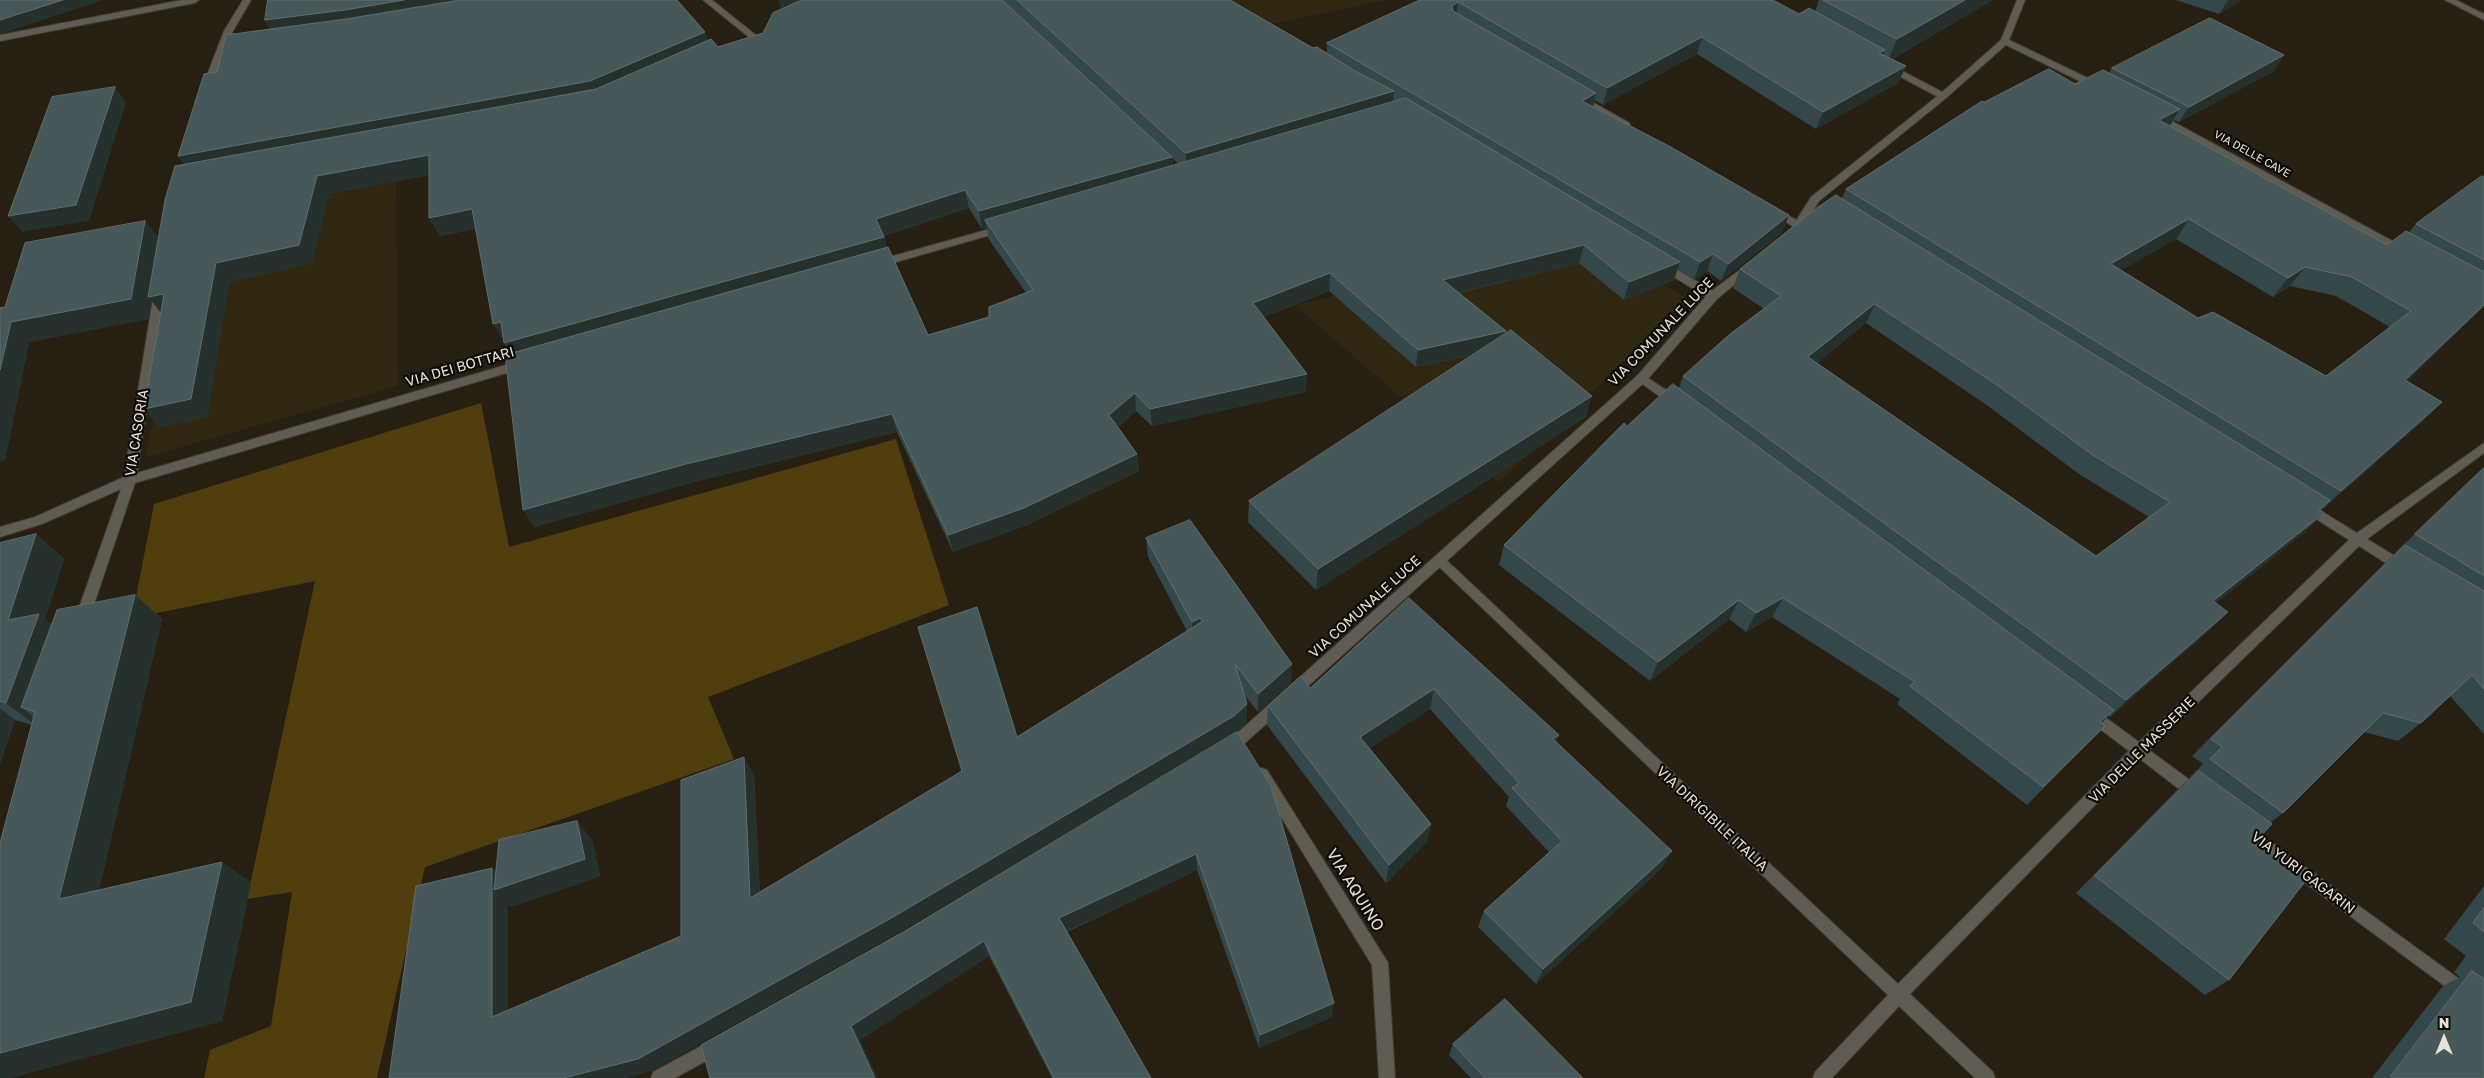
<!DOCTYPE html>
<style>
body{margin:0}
#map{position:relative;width:2484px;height:1078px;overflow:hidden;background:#272012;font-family:"Golos Text",sans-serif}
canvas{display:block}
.north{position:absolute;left:2419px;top:1013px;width:50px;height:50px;-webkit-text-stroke:4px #0d0a05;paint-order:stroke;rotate:0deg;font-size:14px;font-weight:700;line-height:20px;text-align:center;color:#e8e4db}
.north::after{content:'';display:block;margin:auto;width:18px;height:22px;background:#e8e4db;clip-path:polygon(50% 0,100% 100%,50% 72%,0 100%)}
</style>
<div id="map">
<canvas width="2484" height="1078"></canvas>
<div class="north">N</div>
</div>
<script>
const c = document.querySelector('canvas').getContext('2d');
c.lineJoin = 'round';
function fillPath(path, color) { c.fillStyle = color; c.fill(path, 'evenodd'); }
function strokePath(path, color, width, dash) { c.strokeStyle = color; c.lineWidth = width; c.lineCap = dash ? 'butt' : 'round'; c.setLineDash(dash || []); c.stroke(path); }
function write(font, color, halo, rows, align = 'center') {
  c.font = font + ' "Golos Text",sans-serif'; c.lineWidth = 4.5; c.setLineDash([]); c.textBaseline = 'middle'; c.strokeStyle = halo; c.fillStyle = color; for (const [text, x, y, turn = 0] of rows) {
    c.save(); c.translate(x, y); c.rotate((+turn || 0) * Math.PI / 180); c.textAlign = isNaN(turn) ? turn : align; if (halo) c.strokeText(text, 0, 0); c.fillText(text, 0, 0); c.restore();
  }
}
fillPath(new Path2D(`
 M1211,0H1387L1251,28Z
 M396,181L398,386L146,457L189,223Z
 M1590,240L1687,299L1499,483L1295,305Z`), '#302712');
fillPath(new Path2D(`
 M481,403L509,547L896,439L949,605L708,697L734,759L425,867L377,1078H204L210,1050L271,1026L292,892L247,899L315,581L132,618L154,504Z`), '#503e0f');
const minor = new Path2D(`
 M182,0H199L195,3L0,41V35Z
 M243,0H251L233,31L212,88L210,90H204L202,88L224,31Z
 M703,0H712L757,36L750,38Z
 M2445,0H2456L2484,14V20Z
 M2005,38L2102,85L2104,87L2102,89H2096L2002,43V39Z
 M1887,63L1946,94L1948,96L1943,99L1940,98L1884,68V64Z
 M1580,95L1628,122L1630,124L1628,126H1622L1577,100V96Z
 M2157,113L2407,249L2408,251L2403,254L2399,253L2154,118V114Z
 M1774,208L1804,224V228H1796L1770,213V209Z
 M1004,225L1009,228L1008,230L879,267L874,263L875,261Z
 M1662,261L1717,293L1718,296L1717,299H1709L1658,267V263Z
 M159,288L164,292L137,473L523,360L529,364L527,367L135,483L89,619L87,623L82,624L77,623L75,619L121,489L42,524L0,537V527L35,517L124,477L154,292Z
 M1642,374L1680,399L1682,402L1680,405H1672L1638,381L1636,378L1638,375Z
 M2484,443V453L2367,539L2408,564L2410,568L2408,572H2400L2359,546L2149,750L2202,789L2204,794L2202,799L2197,800L2192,799L2140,759L1910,994L1993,1072L1995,1078H1975L1899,1006L1832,1078H1813L1815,1072L1888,995L1433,561L1435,557H1443L1898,984L2129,751L2084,717L2082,713L2084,709L2089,707L2094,709L2139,742L2349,540L2302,510L2300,507L2302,504H2310L2357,533Z
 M1262,768L1267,770L1385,958L1388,963L1395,1078H1379L1372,965L1257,778L1255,774L1257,770Z
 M2245,823L2484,997V1015L2240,835L2238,830L2240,825Z`);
const tertiary = new Path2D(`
 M2017,0H2025L2008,43L1946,98L1819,201L1800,231H1792L1791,229L1811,197L1940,94L2001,40Z
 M1749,263L1753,265V269L1717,299L1646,381L1245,743L1227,753L1222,751L1220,747L1222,743L1235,735L1638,375L1709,293Z
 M718,1037L724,1039L726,1045L724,1051L675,1078H651L653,1072Z`);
strokePath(minor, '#423b2e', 2);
strokePath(tertiary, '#423b2e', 2);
fillPath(minor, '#5f5c54');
fillPath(tertiary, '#5f5c54');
fillPath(new Path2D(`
 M779,0H1230L1313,48L1327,53V43L1420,0L1799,14L1815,12L1819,0H1993L1892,59L1906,66L1898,83L1816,129L1697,54L1603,105L1595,100L1593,106L1782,233L1721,281L1707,271L1694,280L1677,269L1674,280L1624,300L1579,263L1459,293L1506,331L1505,334L1586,417L1316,590L1248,522L1249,501L1473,355L1416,367L1329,291L1264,317L1306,392L1152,426L1136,411L1118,427L1137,454L1139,471L1027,525L953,552L897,432L690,483L534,527L510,353L475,229L440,236L429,218V175L329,194L312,263L229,282L207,417L160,427L144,409L161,312L151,300L148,319L29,342L5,460V307L145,221L158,238L185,165L178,156L217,72L270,29L265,20L705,32L708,41L718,47L763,33L781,9ZM1172,158L1179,164L1173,166ZM969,208L982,229L987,228L988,238L1026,293L989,317L928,335L887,248L884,236Z
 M2176,0H2241L2219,14Z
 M2112,68L2274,71L2179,122L2174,120L2170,126L2387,245L2409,232L2416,224L2484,177V306L2407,381L2423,421L2323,509H2322L2306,531L2216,603L2211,629L2110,717L2108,716L2101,723L2087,744L2027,805L1897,704L1900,699L1772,617L1746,632L1729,619L1650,681L1499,565L1504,545L1627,426L1679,388L1683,376L1764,309L1733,288L1740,269L1842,198L1846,189L1984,102L2075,84L2109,73ZM2176,239L2273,297L2290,286L2336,296L2390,327L2326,376L2198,318L2121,270ZM1866,323L1988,406L2079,474L2149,517L2096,556L1817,363Z
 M2484,467V734L2450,696L2421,723L2398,741L2364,732L2283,813L2270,823L2256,841L2229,980L2205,995L2076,893L2178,789L2191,777H2190L2203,764L2192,756L2394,554Z
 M36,534L64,559L45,619L51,624L135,595L162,619L99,890L222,862L251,883L222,1021L9,1078L32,725L15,720L0,764V543Z
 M1146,538L1291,683L1258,712L1243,693L1247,722L1234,733L900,932L651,1071L389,1078L492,868L496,872L592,839L600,876L511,907L508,904V1010L681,936L754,774L760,893L962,771L1187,631L1148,557Z
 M1409,598L1556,742L1662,868L1536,984L1478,927L1484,911L1549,852L1506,806L1509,797L1430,709L1370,748L1431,824L1427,842L1386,883L1267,725L1268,706L1310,688Z
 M1271,786L1332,1017L1259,1048L1197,870L1067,932L1151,1078H1052L989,956L860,1040L710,1078Z
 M2484,886V1078H2372L2443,986L2460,977L2454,972L2466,956L2444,939Z
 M1453,1044L1583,1078H1471L1449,1055Z`), '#34474a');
fillPath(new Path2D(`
 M63,0H103L0,34V20Z
 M404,0H521L276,38L265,20Z
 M780,0H828L784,19L779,1Z
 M1965,0H1993L1888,61L1897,39Z
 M2228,0H2241L2219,14Z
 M1458,2L1456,19L1452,6Z
 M705,32L711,50L597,99L192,174L178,156Z
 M1702,37L1697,54L1603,105L1607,88Z
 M1885,50L1878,67L1879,53Z
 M2284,55L2274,71L2179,122L2189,107Z
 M1906,66L1898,83L1816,129L1823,112Z
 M115,87L126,103L89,221L22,232L8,216Z
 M1394,91L1392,110L1186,171V153Z
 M1596,93L1592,111L1582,101Z
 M2180,109L2168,128L2159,120Z
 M429,155L439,173L329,194L312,263L229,282L207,417L160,427L144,409L216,263L317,176Z
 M1172,157L1173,175L985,220L987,228L982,229L979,211Z
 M965,190L969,208L880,237L876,219Z
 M472,209L482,228L440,236L429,218Z
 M1789,215L1782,233L1721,281L1728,264Z
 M2189,219L2176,239L2099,283L2111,264Z
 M145,221L160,241L164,294L163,316L151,300L148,319L29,342L5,460L0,462V370L11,322Z
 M884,237L889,255L514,361L504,343Z
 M1584,245L1579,263L1440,297L1443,280Z
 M1713,254L1707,271L1694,280L1700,262Z
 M1680,262L1674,280L1624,300L1629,282Z
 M2305,267L2290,286L2273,297L2288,278Z
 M1330,273L1329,291L1253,321V303Z
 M1875,304L1866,323L1800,377L1808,357Z
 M2484,305V306L2388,399L2405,380Z
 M501,322L504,342L493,324Z
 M1506,331L1502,348L1416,367L1418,350Z
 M1307,374L1306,392L1152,426L1150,409Z
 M1135,393L1136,411L1111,432L1109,415Z
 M1592,396L1586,417L1316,590L1318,569Z
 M2442,402L2423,421L2323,509L2341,491Z
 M892,414L897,432L690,483L534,527L523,510L682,465Z
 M1137,454L1139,471L1027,525L953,552L948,535Z
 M2324,513L2306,531L2196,619L2213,601Z
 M36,534L64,559L45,619L68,638L35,712L21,707L39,721L37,726L6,703L8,620Z
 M135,595L162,619L92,919L59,899Z
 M1783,598L1772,617L1746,632L1756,613Z
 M1739,600L1729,619L1650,681L1658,662Z
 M2228,612L2211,629L2110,717L2126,700Z
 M1200,618L1201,637L1193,641L1192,622Z
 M1292,664L1291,683L1258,712V694Z
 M1434,689L1430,709L1358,756L1360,737Z
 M1247,704V722L1234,733L900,932L651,1071L626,1078H564Z
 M0,708L15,720L0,764Z
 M2114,710L2097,728L2100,722Z
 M1559,735L1552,754L1553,739Z
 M744,757L754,774L761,914L750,898Z
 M577,821L592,839L600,876L511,907L508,904V1030L492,1017V868L508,884Z
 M1431,824L1427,842L1386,883L1389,865Z
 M1672,851L1662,868L1536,984L1543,969Z
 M1196,854L1197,870L1063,933L1059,918Z
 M222,862L251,883L222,1021L9,1078H0V1053Z
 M984,941L989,956L860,1040L878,1078H875L851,1026Z
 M1334,1003L1332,1017L1259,1048L1260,1035Z`), '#26302d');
const building = new Path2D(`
 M0,0H63L0,20Z
 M268,0H404L345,10L265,20Z
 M460,0H677L705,32L590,81L178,156L204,74L217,72L226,35L346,19Z
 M802,0H1002L1172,157L979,211L965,190L876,219L884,237L504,343L501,322L493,324L472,209L429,218V155L317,176L299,245L216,263L191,399L144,409L164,294L148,297L165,200L175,166L596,89L711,39L718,47L763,33L773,13Z
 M1017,0H1230L1313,48L1317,47L1355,71L1394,91L1186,153Z
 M1420,0H1773L1799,14L1809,8L1885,50L1879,53L1906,66L1823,112L1702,37L1607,88L1458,2L1452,6L1453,11L1596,93L1582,101L1669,146L1789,215L1728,264L1713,254L1700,262L1327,43Z
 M1823,0H1965L1897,39Z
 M2210,18L2284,55L2189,107L2112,68Z
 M2049,69L2075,84L2103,70L2180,109L2159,120L2387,245L2406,231L2484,272V305L2405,380L2442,402L2341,491L1846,189L1982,101L1984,102ZM2189,219L2288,278L2305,267L2352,277L2411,311L2326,376L2213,312L2198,318L2111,264Z
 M115,87L76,205L8,216L52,97Z
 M1406,98L1680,262L1629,282L1584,245L1443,280L1506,331L1418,350L1330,273L1253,303L1307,374L1150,409L1135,393L1109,415L1137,454L1024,508L948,535L892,414L682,465L523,510L505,355L888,247L928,335L989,317V307L1033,290L985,220Z
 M2482,176L2484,177V260L2416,224Z
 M1836,195L2330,500L2319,510L2324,513L2213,601L2228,612L2126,700L1683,376L1730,334L1781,296L1740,269L1814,210ZM1875,304L2000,387L2093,455L2170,502L2096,556L1808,357Z
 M145,221L131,299L11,322L0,370V308L5,307L25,243Z
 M1511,330L1592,396L1318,569L1249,501Z
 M1673,384L2114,710L2100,722L2105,726L2043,787L1910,686L1915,682L1783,598L1756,613L1739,600L1658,662L1504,545L1624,423L1627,426Z
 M2484,468V576L2415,534Z
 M1190,520L1292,664L1258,694L1235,664L1247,704L1234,716L893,917L638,1059L564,1078H389L416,886L492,868V1017L681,936V780L744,757L750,898L962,771L918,627L977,607L1017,737L1203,621L1200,618L1192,622L1146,538Z
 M36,534L8,620L39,614L6,703L0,701V543Z
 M2405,545L2484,591V689L2472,675L2421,723L2383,713L2283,813L2210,759L2222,747L2211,739Z
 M135,595L59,899L222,862L191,1002L0,1053V843L35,712L21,707L57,610Z
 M1409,598L1559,735L1553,739L1672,851L1543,969L1484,911L1562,841L1512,788L1519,783L1434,689L1360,737L1431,824L1389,865L1268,706L1301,676L1310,688Z
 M1237,732L1271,786L1334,1003L1260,1035L1196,854L1059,918L1151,1078H1054L984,941L851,1026L875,1078H710L701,1045L905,931Z
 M2199,771L2272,824L2256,841L2307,879L2229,980L2095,876Z
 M577,821L585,859L494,890L499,840Z
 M2484,908V932L2473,923Z
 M2472,971L2484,979V1078H2394L2391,1076Z
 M1505,999L1583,1078H1485L1453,1044Z`);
fillPath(building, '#47585a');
strokePath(building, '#606e6e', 1);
write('11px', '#e8e4db', '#0d0a05', [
 ["VIA DELLE CAVE",2252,154,29]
]);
write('14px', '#e8e4db', '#0d0a05', [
 ["VIA COMUNALE LUCE",1661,332,-46],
 ["VIA DEI BOTTARI",460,367,-16],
 ["VIA CASORIA",137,433,-81],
 ["VIA COMUNALE LUCE",1365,607,-42],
 ["VIA DELLE MASSERIE",2142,750,-45],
 ["VIA DIRIGIBILE ITALIA",1712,819,43],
 ["VIA YURI GAGARIN",2303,873,37]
]);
write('16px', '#e8e4db', '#0d0a05', [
 ["VIA AQUINO",1355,890,58]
]);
</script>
